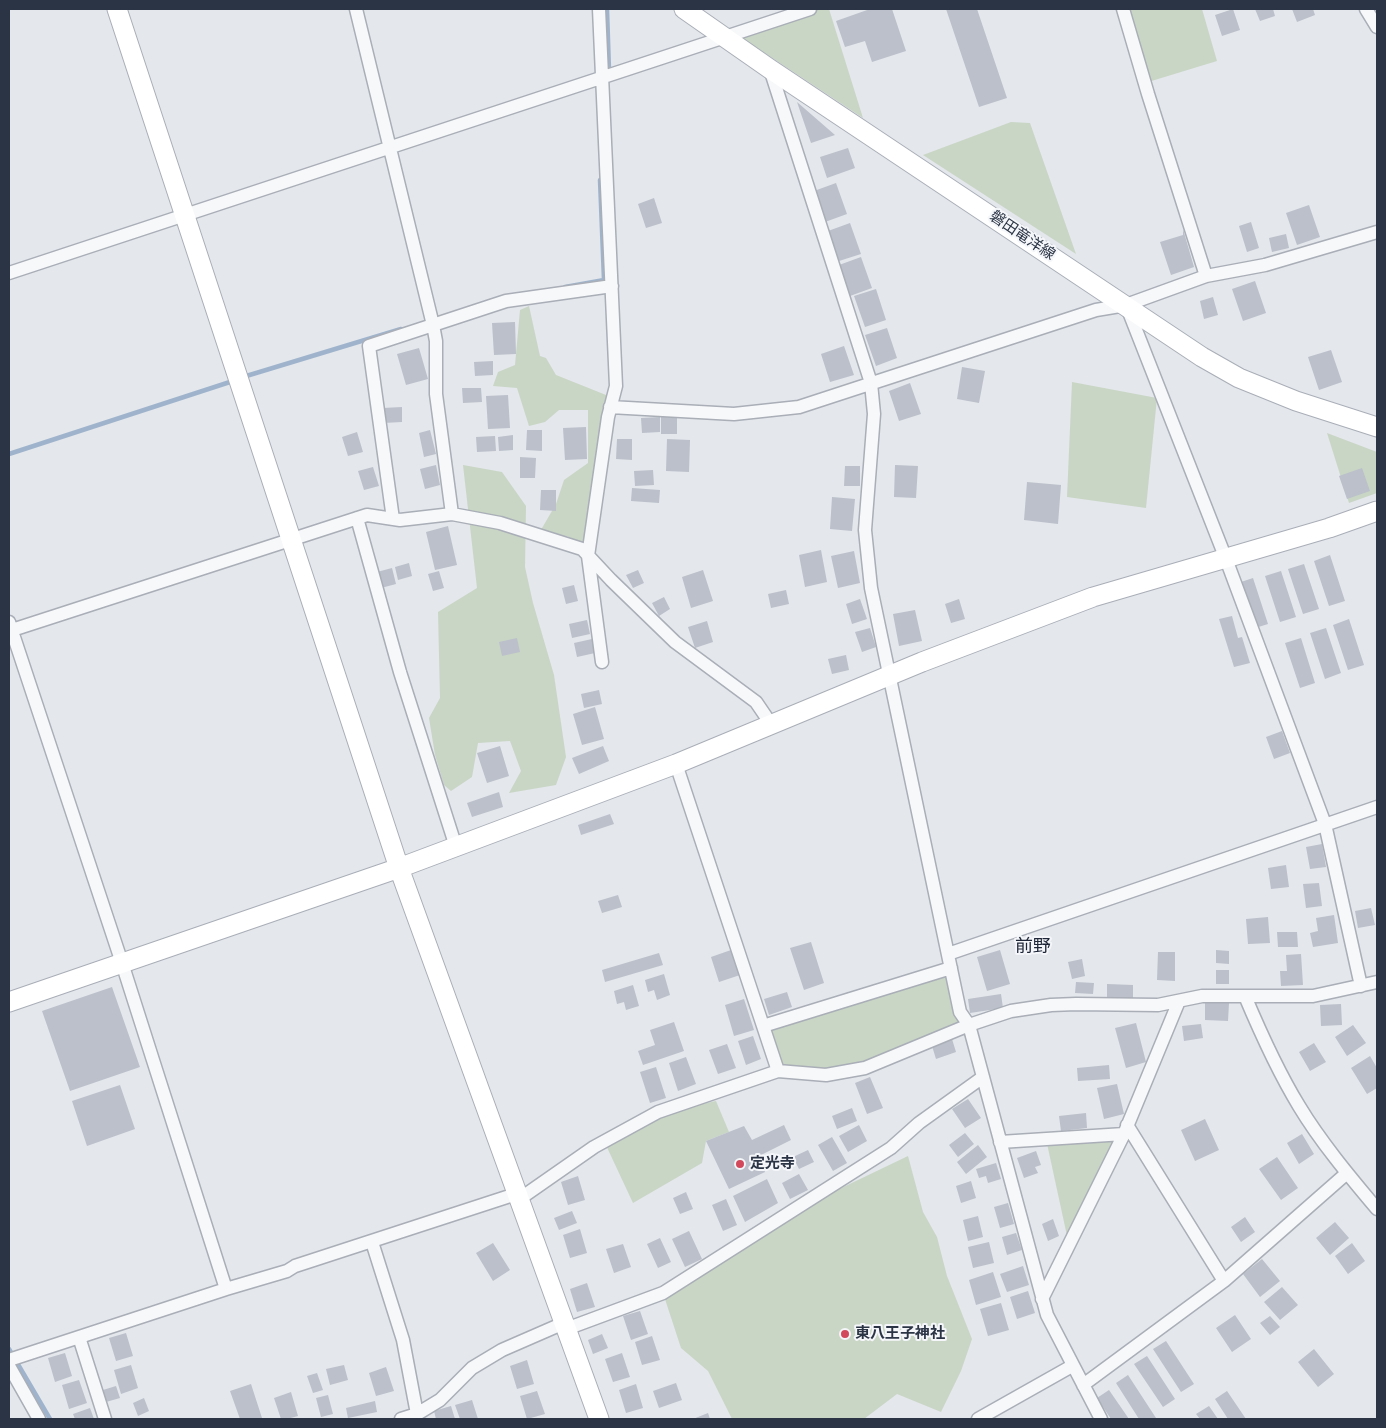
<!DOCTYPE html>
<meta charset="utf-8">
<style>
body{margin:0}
#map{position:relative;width:1386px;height:1428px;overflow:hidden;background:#e4e7ec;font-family:Signika,sans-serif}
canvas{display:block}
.frame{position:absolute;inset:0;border:10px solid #2b3445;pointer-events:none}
</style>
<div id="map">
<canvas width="1386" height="1428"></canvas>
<div class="frame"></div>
</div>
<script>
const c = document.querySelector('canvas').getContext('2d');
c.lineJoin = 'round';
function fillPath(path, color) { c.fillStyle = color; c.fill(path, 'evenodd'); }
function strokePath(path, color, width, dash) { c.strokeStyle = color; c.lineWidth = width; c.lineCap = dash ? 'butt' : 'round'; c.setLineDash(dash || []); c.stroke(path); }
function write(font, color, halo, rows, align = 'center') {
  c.font = font + ' Signika,"Noto Sans JP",sans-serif'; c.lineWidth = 4; c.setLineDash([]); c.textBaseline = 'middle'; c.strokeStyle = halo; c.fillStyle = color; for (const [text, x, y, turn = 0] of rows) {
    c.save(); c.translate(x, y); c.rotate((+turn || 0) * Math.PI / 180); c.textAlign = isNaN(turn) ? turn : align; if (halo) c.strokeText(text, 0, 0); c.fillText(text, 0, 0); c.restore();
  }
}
fillPath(new Path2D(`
 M813,9H829L863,118L742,38Z
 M1123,9H1202L1217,61L1145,83Z
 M1011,122L1030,123L1076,254L923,155Z
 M529,306L540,356L546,358L556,375L606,395L609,413L589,548L567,536L538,535L556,504L564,480L588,463V410H559L545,422L529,426L517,388L493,386L498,372L515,365L520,310Z
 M1072,382L1157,398L1146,508L1067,497Z
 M1327,433L1377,452V493L1349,503Z
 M463,465L502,472L526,506L525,567L533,603L554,675L566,757L556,785L509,793L521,771L510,741L478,743L472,777L451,791L444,785L435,755L429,718L440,698L438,612L477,588Z
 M951,968L969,1025L865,1068L778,1071L763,1026Z
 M716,1101L729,1132L706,1141L702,1163L633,1203L604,1141L653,1114Z
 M1124,1134L1069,1245L1046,1139Z
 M908,1156L923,1212L937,1237L947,1276L972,1339L961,1371L941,1412L897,1394L864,1419H732L708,1371L681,1348L663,1293L785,1215Z`), '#c9d6c5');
strokePath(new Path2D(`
 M607,9L609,70L608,72
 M565,287L604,280L600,180
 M243,377L401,329
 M9,454L233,381
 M9,1349L50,1419`), '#9fb4cc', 4.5);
fillPath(new Path2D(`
 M870,9H892L906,51L872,62L865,41L845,47L836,21Z
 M946,9H977L1007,98L979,107Z
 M1233,9L1240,30L1222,36L1215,15Z
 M1255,9H1273L1275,16L1260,21Z
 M1292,9H1313L1315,15L1297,22Z
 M797,102L835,135L811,143Z
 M848,148L855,168L827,178L820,157Z
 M836,183L847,214L825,222L814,191Z
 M654,198L662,223L646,228L638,204Z
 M1309,205L1320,237L1297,245L1286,213Z
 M1251,222L1259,248L1247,252L1239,226Z
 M850,223L861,254L839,261L828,231Z
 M1183,229L1194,267L1171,275L1160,242L1183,235Z
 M1286,234L1289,248L1272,252L1269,238Z
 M861,257L872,288L850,296L839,265Z
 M1255,281L1266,313L1243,321L1232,289Z
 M876,289L886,320L865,327L854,296Z
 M1213,297L1218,315L1204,319L1200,301Z
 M515,322L516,354L494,355L492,323Z
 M887,328L897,358L876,366L865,335Z
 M844,346L854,375L830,382L821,354Z
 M419,348L428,379L406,385L397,354Z
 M1331,350L1342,382L1319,390L1308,357Z
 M493,361V375L475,376L474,362Z
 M962,367L985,371L979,403L957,399Z
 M910,383L921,414L899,421L889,391Z
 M462,388H481L482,402L463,403Z
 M508,395L510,428L488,429L486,396Z
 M402,407V422L383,423V408Z
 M661,414H677V434H661Z
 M660,417V432L642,433L641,418Z
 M586,427L587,459L565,460L563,428Z
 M430,430L436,454L424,457L419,433Z
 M527,430H542V451L526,450Z
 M357,432L363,452L348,456L342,437Z
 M513,435V450L499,451L498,437Z
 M495,436L496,451L477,452L476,437Z
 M617,439H632V460L616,459Z
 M667,439L690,440L689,472L666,471Z
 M520,457L536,458L535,478H520Z
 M436,465L440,485L425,489L420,469Z
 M895,465L918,466L916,498L894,497Z
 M845,466H860V486H844Z
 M373,467L379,486L364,490L358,471Z
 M1362,468L1370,491L1347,499L1339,476Z
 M653,470L654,485L635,486L634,471Z
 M1027,482L1061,485L1058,524L1024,520Z
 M632,488L660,490L659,503L631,501Z
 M541,490H556V511L540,510Z
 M832,497L855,499L852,531L830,529Z
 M448,526L457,565L435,570L426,532Z
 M821,550L827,582L805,587L799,555Z
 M854,551L860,583L838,588L831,556Z
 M1330,555L1345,601L1329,606L1314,561Z
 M409,563L412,576L398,580L395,567Z
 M1304,564L1319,609L1303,614L1288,569Z
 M392,568L396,584L381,588L377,572Z
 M638,570L644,583L633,588L626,575Z
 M703,570L713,601L691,608L682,577Z
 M439,571L444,588L433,591L428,574Z
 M1281,571L1296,617L1280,622L1265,576Z
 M1253,578L1268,624L1252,629L1238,583Z
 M574,585L578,601L566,604L562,588Z
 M786,590L789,604L771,608L768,594Z
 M664,597L670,609L659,616L652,603Z
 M860,599L867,619L852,624L846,604Z
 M959,599L965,619L951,623L945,604Z
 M915,610L922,641L899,646L893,614Z
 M1232,616L1238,638L1242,637L1250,663L1234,667L1219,619Z
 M1349,619L1364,665L1348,670L1333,625Z
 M587,620L590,634L572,638L569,624Z
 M707,621L713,642L695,648L688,627Z
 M870,628L876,647L862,652L855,632Z
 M1326,628L1341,673L1325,679L1310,633Z
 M517,638L520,652L502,656L499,642Z
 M1301,638L1315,683L1300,688L1285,643Z
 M592,639L595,653L577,657L574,643Z
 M846,655L849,670L832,674L828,659Z
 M599,690L602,704L584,708L581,694Z
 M595,707L604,739L582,745L573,714Z
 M1282,731L1290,753L1274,759L1266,737Z
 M500,746L509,776L487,783L477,753Z
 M603,746L609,761L579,774L572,758Z
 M499,792L503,807L472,817L467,803Z
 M610,814L614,824L581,835L578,825Z
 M1322,844L1326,867L1310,869L1306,847Z
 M1286,865L1289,887L1271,889L1268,868Z
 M1319,883L1322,906L1306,908L1303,884Z
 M618,895L622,907L602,913L598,901Z
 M1371,908L1375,925L1358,928L1355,911Z
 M1334,915L1338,943L1313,947L1310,933L1318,931L1316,918Z
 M1268,917L1270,943L1248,944L1246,919Z
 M1277,932H1297L1298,947H1278Z
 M811,942L824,983L804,990L790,948Z
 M731,950L740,975L719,982L711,957Z
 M1000,950L1010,984L987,991L977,957Z
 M1216,950L1229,951V964L1216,963Z
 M1158,952H1175V981L1157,980Z
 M659,953L663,965L605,982L602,970Z
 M1301,954L1303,985L1281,986L1280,971H1287L1286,955Z
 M1082,959L1085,976L1072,979L1068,962Z
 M1216,970H1229V984H1216Z
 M664,974L670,995L657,1000L654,990L648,992L645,980Z
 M1076,982L1094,983L1093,994L1075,993Z
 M1107,984L1133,985V1000L1107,999Z
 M633,985L639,1006L626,1010L624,1002L617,1004L614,991Z
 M112,987L140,1067L70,1091L42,1011Z
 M787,992L792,1007L769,1015L764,999Z
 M1001,994L1003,1008L970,1013L968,999Z
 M744,999L754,1030L734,1036L725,1005Z
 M1205,1001L1229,1003L1228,1021L1205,1020Z
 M1341,1004L1342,1025L1321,1026L1320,1005Z
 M674,1022L684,1051L643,1065L638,1051L655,1045L650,1030Z
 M1136,1023L1146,1062L1126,1068L1115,1028Z
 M1201,1024L1203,1038L1184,1041L1182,1026Z
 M1353,1025L1366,1043L1347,1056L1335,1037Z
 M753,1036L761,1059L746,1065L738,1041Z
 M952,1039L956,1052L936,1059L932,1046Z
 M1314,1043L1326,1062L1310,1071L1299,1052Z
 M727,1044L736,1068L718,1074L709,1050Z
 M1370,1056L1377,1068V1088L1367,1094L1351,1068Z
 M686,1057L696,1084L678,1091L669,1063Z
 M1109,1065L1110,1079L1078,1081L1077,1068Z
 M656,1067L666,1098L650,1103L640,1072Z
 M870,1077L883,1108L867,1114L855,1083Z
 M1117,1084L1124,1114L1104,1119L1097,1088Z
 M120,1085L135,1129L87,1146L72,1101Z
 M968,1099L981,1118L965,1128L952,1109Z
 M852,1108L857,1121L837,1129L832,1116Z
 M1086,1113L1087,1128L1061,1131L1059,1116Z
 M1205,1119L1219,1150L1195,1161L1181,1130Z
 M784,1125L791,1140L759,1156L765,1172L729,1189L706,1141L744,1126L752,1140Z
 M859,1125L867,1141L848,1152L839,1136Z
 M965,1133L974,1144L958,1157L949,1145Z
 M1302,1134L1314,1154L1299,1164L1287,1143Z
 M832,1137L847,1163L833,1171L818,1145Z
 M978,1145L987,1157L966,1174L957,1162Z
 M808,1150L814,1162L799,1169L793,1157Z
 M1036,1151L1041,1165L1035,1167L1038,1173L1024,1178L1017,1158Z
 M1277,1157L1298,1188L1281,1200L1259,1169Z
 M996,1163L1001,1179L988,1183L986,1176L979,1178L976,1169Z
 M799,1174L808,1190L790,1199L782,1183Z
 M578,1176L585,1200L568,1205L561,1182Z
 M767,1179L778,1203L745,1222L733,1196Z
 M971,1181L976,1198L961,1203L956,1186Z
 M686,1192L693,1209L680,1214L673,1198Z
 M726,1199L737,1225L723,1231L712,1205Z
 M1008,1203L1014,1224L1000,1228L994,1207Z
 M572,1211L577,1223L559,1230L554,1218Z
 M978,1216L983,1237L968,1241L963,1220Z
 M1245,1217L1255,1232L1241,1242L1231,1227Z
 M1053,1219L1059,1236L1048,1241L1042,1224Z
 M1335,1222L1349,1238L1330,1255L1316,1238Z
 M580,1229L587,1253L570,1258L563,1235Z
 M689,1231L702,1259L685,1267L672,1239Z
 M1016,1233L1022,1250L1007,1255L1002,1237Z
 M660,1238L671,1262L658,1268L647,1244Z
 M989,1242L994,1263L973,1268L968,1247Z
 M493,1243L510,1270L493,1281L476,1253Z
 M1352,1243L1365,1261L1348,1274L1335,1256Z
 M623,1244L631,1267L614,1273L606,1249Z
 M1262,1259L1280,1281L1260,1297L1243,1274Z
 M1023,1266L1029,1285L1007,1292L1000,1274Z
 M993,1272L1001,1297L976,1305L969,1280Z
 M587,1283L595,1307L577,1312L570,1289Z
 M1282,1287L1298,1305L1280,1320L1264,1302Z
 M1028,1291L1035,1313L1017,1319L1010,1297Z
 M1001,1303L1009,1330L988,1336L980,1309Z
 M640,1311L648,1334L631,1340L623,1316Z
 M1235,1315L1251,1339L1232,1352L1216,1328Z
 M1270,1316L1280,1327L1270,1335L1260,1323Z
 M126,1333L133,1356L116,1361L109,1338Z
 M602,1334L608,1348L593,1354L588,1340Z
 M652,1336L660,1360L642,1365L635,1342Z
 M1166,1341L1194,1384L1181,1392L1153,1349Z
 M1314,1349L1334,1374L1318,1387L1298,1362Z
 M65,1353L72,1376L55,1382L48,1358Z
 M622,1353L630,1377L613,1382L605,1359Z
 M1147,1356L1175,1399L1163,1407L1134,1364Z
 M527,1360L534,1384L517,1389L510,1366Z
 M131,1365L138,1388L121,1394L114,1370Z
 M344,1365L348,1380L330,1385L326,1369Z
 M386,1367L394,1391L376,1396L369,1373Z
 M317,1373L323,1390L313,1393L307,1376Z
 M1128,1375L1156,1418L1154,1419H1139L1116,1383Z
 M79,1380L87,1403L69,1409L62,1385Z
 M676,1383L682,1400L659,1408L653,1391Z
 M251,1384L262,1418L240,1419L230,1391Z
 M636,1384L643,1408L626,1413L619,1390Z
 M116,1386L120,1398L106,1402L103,1390Z
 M1109,1390L1129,1419H1111L1097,1398Z
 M537,1391L545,1414L527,1419L520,1396Z
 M1227,1391L1246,1419H1228L1215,1399Z
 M291,1392L298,1416L287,1419H281L274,1398Z
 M328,1395L333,1414L321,1417L316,1398Z
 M144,1398L149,1411L138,1416L133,1403Z
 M472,1400L478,1419H460L455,1405Z
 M375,1401L377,1412L348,1418L346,1408Z
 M451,1406L455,1419H436L434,1411Z
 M1209,1406L1218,1419H1200L1196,1414Z
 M90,1408L94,1419H75L73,1414Z
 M708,1413L710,1419H693Z`), '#bbc0ca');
const street = new Path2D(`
 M356,9L433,325L436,341V394L452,514
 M599,9L616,386L608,417L588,556L602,662
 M1123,9L1148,94L1206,276
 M1366,9L1377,27
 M770,69L871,383L874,414L865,530L871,588L960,1012L969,1025L1047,1315L1101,1419
 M9,273L810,9
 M1127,307L1226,559L1325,824L1361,986
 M610,407L734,414L799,407L1096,310L1126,305L1206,276L1265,265L1377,232
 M357,518L400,672L456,847
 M393,519L369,346L506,301L612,286
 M9,622L122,963L226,1289
 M9,631L367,515L400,520L452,514L500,523L582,549L611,580L675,642L756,702L771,724
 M676,764L778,1071
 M948,954L1377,807
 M1245,996C1261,1034 1277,1070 1299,1106C1320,1141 1350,1177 1377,1209
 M763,1026L951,968
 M1127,1125L1224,1281
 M1000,1142L1124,1134
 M518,1200L594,1147L658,1112L778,1071L826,1075L865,1068L969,1025L1011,1011L1051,1005L1076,1004L1158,1005L1202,996H1313L1377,982
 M372,1242L403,1340L417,1414
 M1042,1299L1124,1134L1179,1001
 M566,1329L663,1293L891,1148L919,1123L983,1077
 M79,1337L105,1419
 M9,1360L226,1289L287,1271L295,1266L516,1194
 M9,1366L39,1419
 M1083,1385L1224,1281L1347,1173
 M401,1419L417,1414L440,1400L472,1368L502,1350L564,1323
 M978,1419L1072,1366`);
const secondary = new Path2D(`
 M117,9L399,868L599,1419
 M684,9L770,69L1202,357L1239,378L1296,401L1377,427
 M9,1002L399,868L676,764L922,662L1093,597L1329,528L1377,511`);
strokePath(street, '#a9aeb7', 15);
strokePath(secondary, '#a9aeb7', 21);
strokePath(street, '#f7f8fa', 12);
strokePath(secondary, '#fff', 19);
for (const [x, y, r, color] of [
 [740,1164,5,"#d1495b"],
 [845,1334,5,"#d1495b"]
]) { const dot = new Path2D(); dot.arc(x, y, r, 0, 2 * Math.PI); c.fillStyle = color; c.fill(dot); strokePath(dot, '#f4f6f9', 2); }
write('15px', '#2b3445', '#f4f6f9', [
 ["磐田竜洋線",1022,236,34]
]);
write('bold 15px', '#2b3445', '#f4f6f9', [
 ["定光寺",750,1164],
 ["東八王子神社",855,1334]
], 'left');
write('18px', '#1d2536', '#f4f6f9', [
 ["前野",1033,947]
]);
</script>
